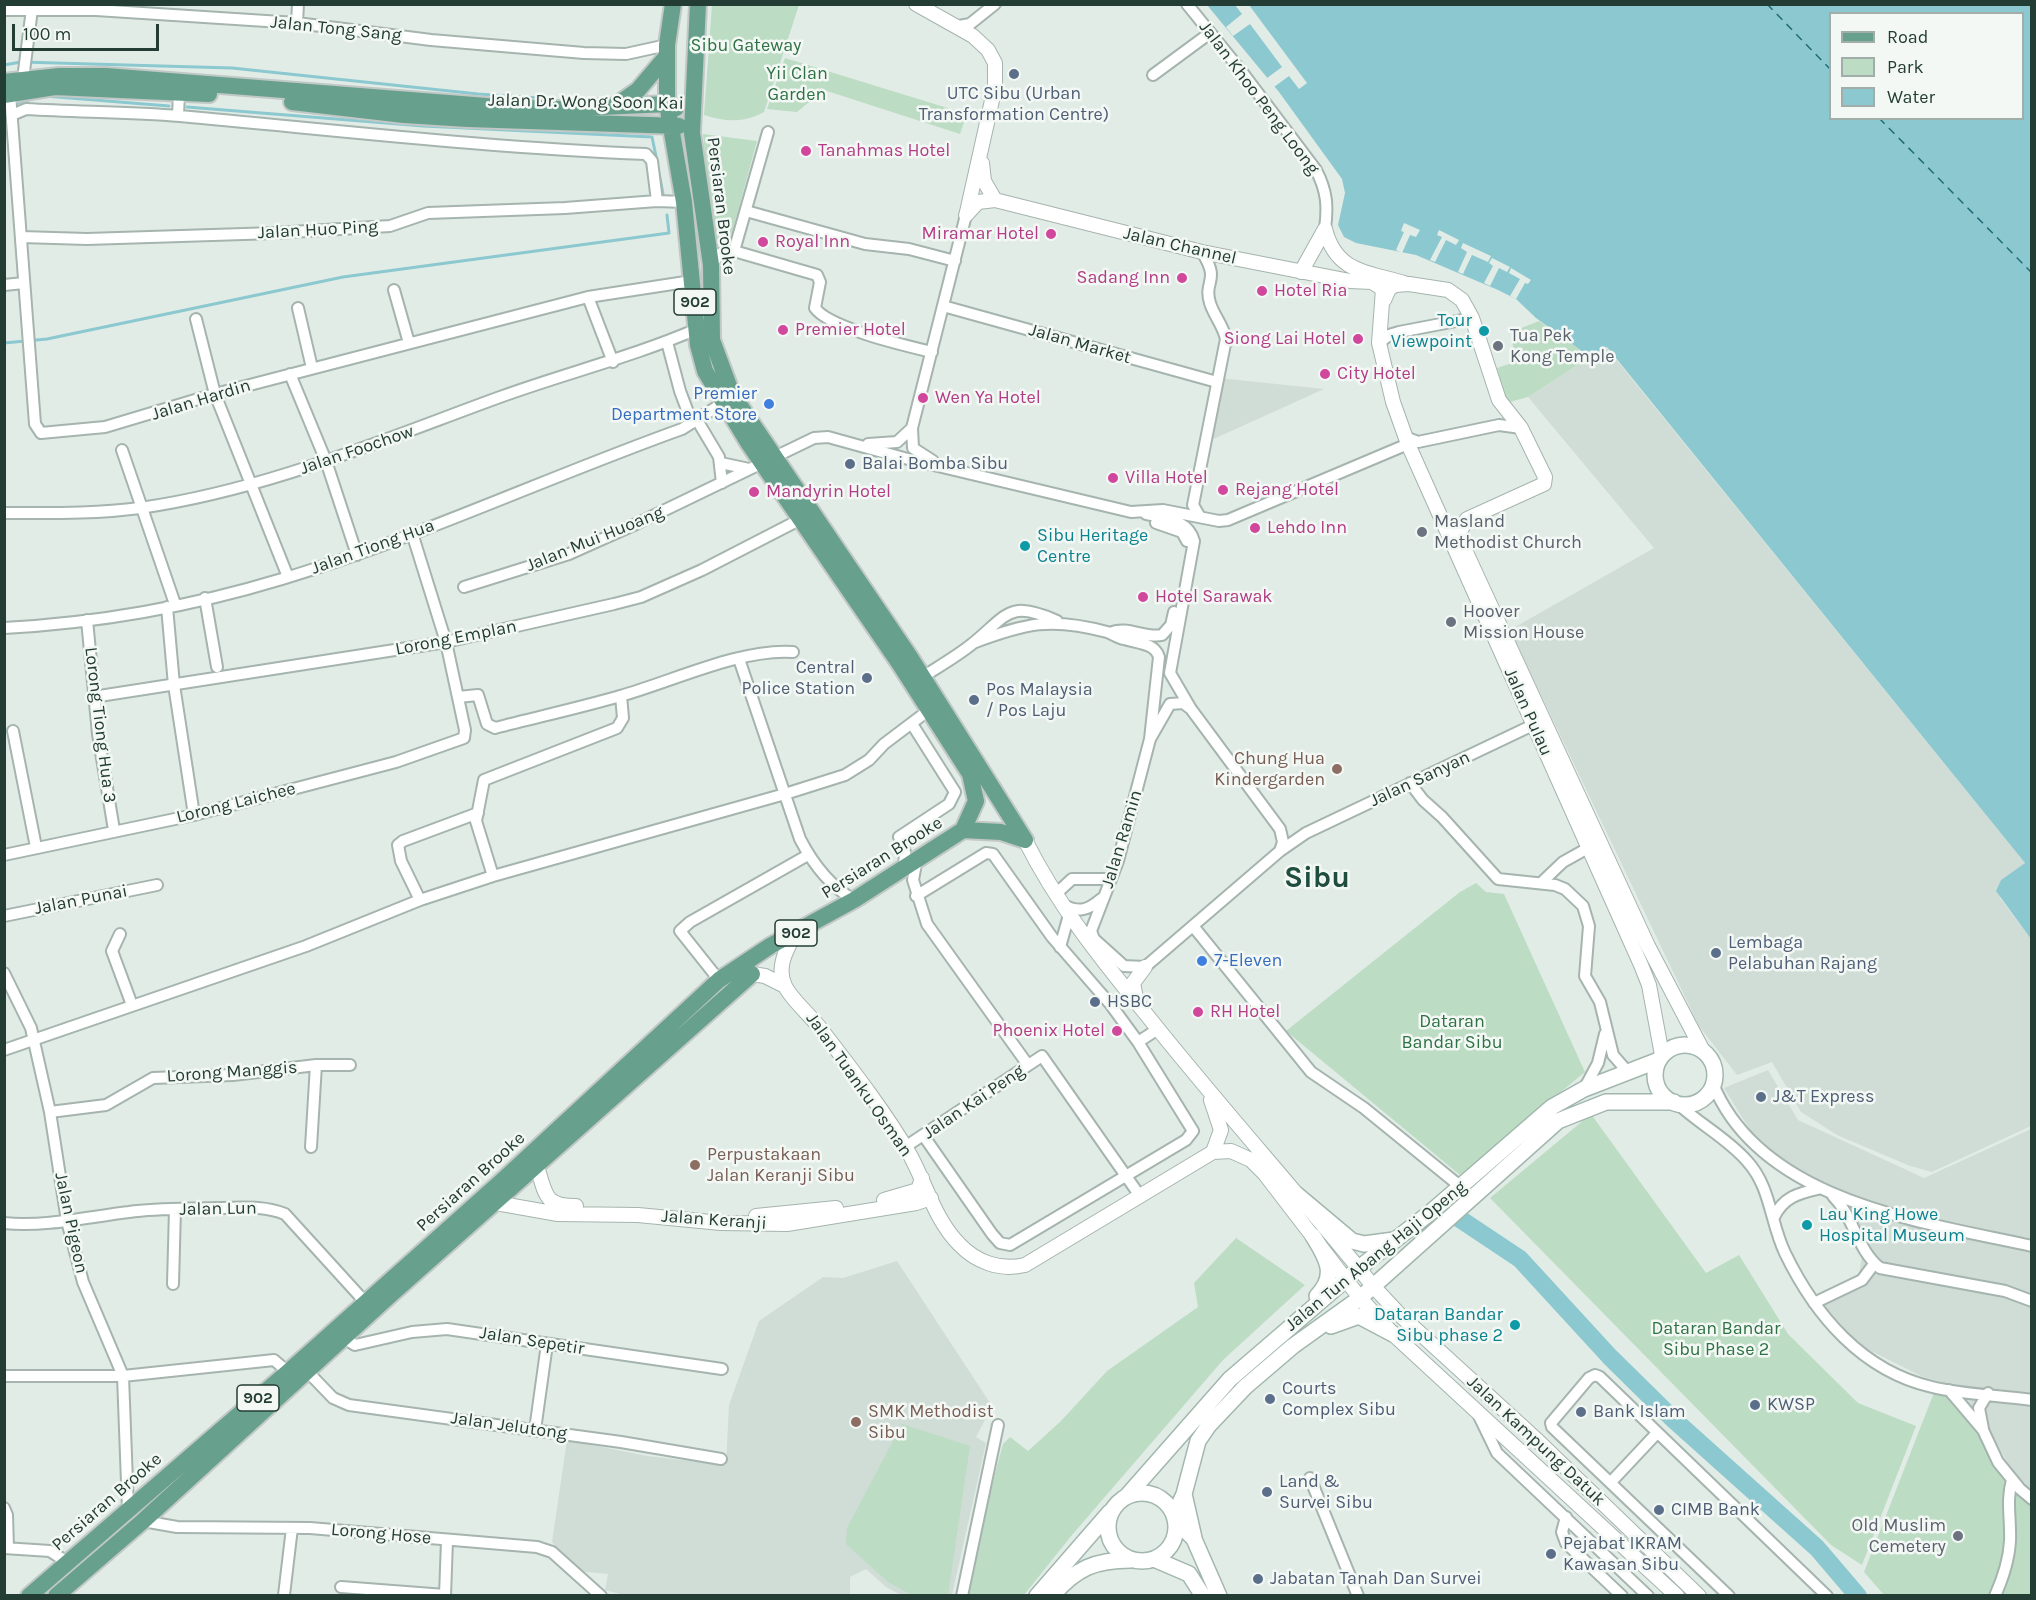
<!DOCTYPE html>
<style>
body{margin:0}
#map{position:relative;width:2036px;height:1600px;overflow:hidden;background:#e2ece7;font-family:Karla,sans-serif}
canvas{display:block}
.frame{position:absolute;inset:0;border:6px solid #233c34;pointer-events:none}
.legend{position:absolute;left:1829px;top:12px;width:195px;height:108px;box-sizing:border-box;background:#f3f8f5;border:2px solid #a0ada8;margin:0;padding:8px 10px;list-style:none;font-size:18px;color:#233c34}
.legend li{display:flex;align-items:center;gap:12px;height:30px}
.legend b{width:30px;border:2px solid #a0ada8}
.scale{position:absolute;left:12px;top:24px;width:147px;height:27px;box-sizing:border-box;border:3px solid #233c34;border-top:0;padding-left:8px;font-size:18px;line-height:21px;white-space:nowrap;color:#233c34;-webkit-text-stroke:4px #f3f8f5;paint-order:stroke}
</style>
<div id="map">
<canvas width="2036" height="1600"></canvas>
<div class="frame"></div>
<ul class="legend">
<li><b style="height:8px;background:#68a08e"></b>Road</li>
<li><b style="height:16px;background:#bcdcc3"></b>Park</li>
<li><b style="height:16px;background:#8cc8cf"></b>Water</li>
</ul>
<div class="scale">100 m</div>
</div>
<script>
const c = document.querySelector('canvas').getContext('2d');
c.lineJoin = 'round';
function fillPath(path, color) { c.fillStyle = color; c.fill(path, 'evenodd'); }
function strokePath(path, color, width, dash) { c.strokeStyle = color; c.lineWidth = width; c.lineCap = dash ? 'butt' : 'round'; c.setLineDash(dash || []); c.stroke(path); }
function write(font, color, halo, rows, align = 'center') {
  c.font = font + ' Karla,sans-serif'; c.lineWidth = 5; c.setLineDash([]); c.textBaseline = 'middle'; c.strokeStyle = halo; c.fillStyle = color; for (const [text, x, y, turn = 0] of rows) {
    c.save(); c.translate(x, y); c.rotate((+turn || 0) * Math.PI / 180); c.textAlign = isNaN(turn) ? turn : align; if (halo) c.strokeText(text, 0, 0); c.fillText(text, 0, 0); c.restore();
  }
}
fillPath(new Path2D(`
 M1606,347L2025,863L2001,880L2000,898L2031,939V1126L1932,1172L1910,1166L1837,1135L1801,1112L1772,1062L1737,1075L1699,1026L1510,630L1654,548L1528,397Z
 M1219,378L1324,389L1207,442Z
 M1768,1070L1798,1120L1924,1178L2031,1129V1497L2020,1487L1990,1430L1946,1383L1923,1377L1861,1346L1814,1301L1858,1280L1862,1256L1844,1221L1841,1200L1761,1148L1724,1088Z
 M897,1261L992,1406L976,1437L986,1443L952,1595H901L886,1587L866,1569L850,1577V1595H624L605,1590L608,1574L577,1571L567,1561L552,1542L567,1440L647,1456L726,1465L729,1405L759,1321L823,1277L843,1278Z`), '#d0dcd6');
fillPath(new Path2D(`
 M712,5H799L764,112C744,123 725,122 704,115Z
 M785,58L967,114L960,134L824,90L797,112L767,109Z
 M703,134L757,141L729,244H718L707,176Z
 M1539,321L1590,357L1528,397L1506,403L1497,368L1515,362L1511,332Z
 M1476,883L1486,892L1504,894L1585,1072L1460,1175L1286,1031L1460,892Z
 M1591,1114L1706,1273L1739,1255L1788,1334L1858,1403L1916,1426L1862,1565L1831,1545L1490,1198Z
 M1236,1238L1305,1285L1223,1360L1072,1535L1024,1595L966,1596L979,1533L1003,1444L1010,1437L1028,1451L1061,1421L1107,1371L1198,1307L1194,1283Z
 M1937,1385L2001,1458L2015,1492L2031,1505V1595H1884L1864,1572Z
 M902,1424L970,1446L948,1595H912L888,1582L846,1544L847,1528Z`), '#bcdcc3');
fillPath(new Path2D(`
 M1207,5H2031V939L1996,891L2001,880L2025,863L1607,347L1590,357L1536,318L1516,299L1498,290L1416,255L1356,243L1344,237L1338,225L1345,193L1342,179L1279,92ZM1830,14H2022V118H1830Z`), '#8cc8cf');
fillPath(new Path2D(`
 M1235,5H1249L1307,83L1299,89L1289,76L1274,87L1267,78L1282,67L1250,24L1233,36L1226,27L1242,14Z
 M1404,223L1420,230L1416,237L1410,235L1402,253L1396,250L1404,232L1401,231Z
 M1439,230L1459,240L1456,245L1446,240L1435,262L1430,260L1442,237L1437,235Z
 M1463,243L1491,256L1488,262L1472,255L1463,274L1458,272L1467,252L1461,248Z
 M1492,258L1510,267L1507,272L1499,268L1490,286L1484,283L1493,266L1489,263Z
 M1511,268L1531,280L1528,284L1525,283L1516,299L1510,296L1520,279L1509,273Z`), '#e2ece7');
strokePath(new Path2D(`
 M4,65L21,62L232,68L478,94L554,99
 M45,96L169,106
 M17,103L32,99
 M4,106H5
 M187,107L423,126L652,137L657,161
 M658,168L663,194
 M4,343L47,339L343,277L669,233L667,215`), '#8cc8cf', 3);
strokePath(new Path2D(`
 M1457,1217L1520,1259L1610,1357L1673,1419L1817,1548L1858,1596`), '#8cc8cf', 18);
strokePath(new Path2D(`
 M1767,4L1830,69
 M1879,118L2032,273`), '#1f6d76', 1.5, [8, 6]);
const minor = new Path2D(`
 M1187,4L1242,72L1316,170C1327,191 1328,206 1325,229
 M4,10H96L297,23L431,40L584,53L626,54L667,45
 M297,23L298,4
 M959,26L970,24L995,4
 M1153,75L1210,33
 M23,79L32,9
 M10,94L35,424L41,433L105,427L215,394L588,297L692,281
 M12,115L26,109C77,112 129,112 180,116C335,130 490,148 646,154L652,161L657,201
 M178,116L179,92
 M746,211L865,244L909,249L955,261
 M21,237L87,239L275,233L390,226L428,213L565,208L657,201L684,202
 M734,251L768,132
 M711,265L720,254L734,251L817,275L820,282L815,308C829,328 907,346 932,352
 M4,285L24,283
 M394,290L409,343
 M588,297L613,362
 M943,306L1217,382
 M298,308L312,368
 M196,319L215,394L288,577
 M667,342L680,391L692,423
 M1379,343L1389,335L1399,332L1472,318
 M290,374L326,461L357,555
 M697,420L719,457L722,483
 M1405,437L1418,442L1499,425L1521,428
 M868,444L897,442L912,428
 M122,450L175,604
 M933,461L913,448L912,428L966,215
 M721,463L749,469
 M4,513C50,513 95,514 140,508C266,490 382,440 500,397C566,373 632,357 697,329
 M1146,514C1165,519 1188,519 1194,541L1170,673L1191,709L1280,829L1283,842L1280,851
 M1200,517L1193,505L1226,339C1223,325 1214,316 1210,303C1203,280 1221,282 1202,252
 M1156,523L1182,532L1187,541
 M464,587L569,554L636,524L814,438L828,437L904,458L1131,512L1163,510L1219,521L1228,520L1408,444
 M205,598L217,667
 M167,607L174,685L194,815
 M87,620L98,734L114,830
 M4,628C97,623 193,606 282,579C418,538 548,477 682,429L723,403
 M1110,633C1127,625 1145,639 1162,635L1171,625L1174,612
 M973,643C1026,623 1051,617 1107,632C1113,634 1118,638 1124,639C1137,643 1155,643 1159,657L1150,739
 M739,659L800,839C813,864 830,886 854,900
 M918,680C936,668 956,657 972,644C1008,615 1008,599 1057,621
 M93,697L446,642L614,604L641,597L702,570L801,519
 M458,697L478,695L487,724L495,728C537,717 579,708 620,696C671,682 741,648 793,652
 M1191,709L1183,703L1170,704L1150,739L1118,861L1091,931L1094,939L1124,966L1145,967L1280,851L1306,833L1533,725
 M13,731L36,847
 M1410,783L1423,800L1442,817L1498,879L1555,885L1565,889L1583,906L1589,926L1585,976L1600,1002L1613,1055L1627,1071
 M4,855L194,815L396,762L464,738L465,730L446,642L412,533
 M917,858L913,880L927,924L1028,1065
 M904,867L905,852L899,837L949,804L955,792L912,724
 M493,876L476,821L484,780L617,728L623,718L621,696
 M1542,882L1563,862L1588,848
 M916,896L986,853L993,854L1052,937L1111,1005L1138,1042L1193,1131L1186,1140L1010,1245L1000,1243L992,1234L923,1135
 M1059,899V891L1072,879H1111
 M420,900L401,861L398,845L403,841L478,813
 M1062,904C1078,913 1087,911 1101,899
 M4,916L157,885
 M1193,926L1311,1072L1364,1108L1461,1187
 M120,934L112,951L132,1005
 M1060,947L1069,915
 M4,973L31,1028L50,1112L67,1221L83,1282L123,1376L128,1509
 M719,980L680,931L690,922L808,855
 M1138,1042L1158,1029
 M4,1050L306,946L420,900L493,876L785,794L845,775L869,760L884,744L929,710
 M1713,1084C1761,1202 1923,1222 2032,1246
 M1584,1089L1598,1063L1605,1034
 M1677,1103C1699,1124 1727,1138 1747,1161C1771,1187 1770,1222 1785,1253C1815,1315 1862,1371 1932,1387C1964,1395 1999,1395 2032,1400
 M50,1112L106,1105L153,1078L233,1075L316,1065H350
 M311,1147L316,1065
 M905,1147L1042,1056L1140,1196
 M1833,1196C1854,1217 1857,1250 1880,1268L2005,1291L2032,1301
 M1774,1217C1784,1196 1800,1193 1821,1188
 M4,1223C46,1227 87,1217 129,1212C157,1208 187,1209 216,1208C240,1208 263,1205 285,1214L366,1303
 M173,1284L175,1209
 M1814,1303L1862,1280L1874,1264
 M344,1338L355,1345L412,1332L447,1329L722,1369
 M308,1372L333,1398L349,1405L621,1442L721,1459
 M4,1376H123L274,1360L288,1372
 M1949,1390L1983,1430L1998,1462L2020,1489L2032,1499
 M1479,1416L1497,1453L1648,1596
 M1552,1427L1551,1423L1589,1378L1595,1375L1600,1377L1827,1596
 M1552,1427L1729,1596
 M1983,1429L1979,1408L1988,1393
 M535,1430L547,1344
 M1310,1478L1358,1596
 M1611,1482L1657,1433
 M4,1508L7,1515L8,1548
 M1566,1517L1562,1532L1566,1543L1622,1596
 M143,1521L177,1527L310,1528L537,1547L552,1552L601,1596
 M4,1548L50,1551L67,1562
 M341,1587L445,1595
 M284,1595L292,1528
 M445,1596L447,1540
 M962,1596L998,1425
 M1995,1596C2003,1578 2009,1560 2010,1541C2011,1520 2006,1500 2012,1480`);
const tertiary = new Path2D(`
 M916,4L973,36L988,50L995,63V87L967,212
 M982,163L984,181L995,200
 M966,215L978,202L995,200L1202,252L1350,281L1372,282L1383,289L1379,343L1393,402L1408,444L1641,965L1649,985L1662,1055
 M1325,229C1336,273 1368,272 1404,283
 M1301,272L1325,229
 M1384,300L1389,289L1395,285L1409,284L1448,290L1462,300L1472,318L1499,400L1521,428L1545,477L1544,484L1467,519L1458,535L1648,946L1703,1051
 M1025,840C1057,904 1101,959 1146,1014C1220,1107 1299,1194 1373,1286L1400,1315L1538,1441L1699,1596
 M795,934C786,950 776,968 785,986C791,999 811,1016 820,1028C850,1067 886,1113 910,1155C926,1184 935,1220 959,1244C976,1262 1000,1271 1025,1265L1213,1152L1231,1151L1251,1160L1264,1173L1360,1298L1393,1334L1677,1596
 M752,974L765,976L785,986
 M1136,998L1133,983L1145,967
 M1211,1100L1221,1130L1213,1152
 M524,1166L539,1173C546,1198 548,1206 576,1206
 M884,1200L918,1190L922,1178
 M496,1203L558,1214L638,1215L721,1223L787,1224L916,1203L931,1198
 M756,1216L836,1208`);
const secondary = new Path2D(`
 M1655 1075a30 30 0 1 1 60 0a30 30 0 1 1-60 0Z
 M1296,1194L1352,1241L1364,1244L1394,1240
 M1313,1236C1326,1257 1338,1275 1317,1296
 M1331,1326L1359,1316L1393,1334
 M1108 1527a34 34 0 1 1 68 0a34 34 0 1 1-68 0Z
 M1184,1494L1194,1538
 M1127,1496L1230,1379L1359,1268L1431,1212L1552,1107L1584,1089L1659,1060
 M1174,1516L1184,1494L1198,1441L1209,1425L1245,1387L1293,1346L1360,1298L1558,1121L1606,1102H1674
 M1175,1520L1194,1539L1219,1596
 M1154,1559L1189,1574L1203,1596
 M1037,1596L1110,1512
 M1052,1596C1076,1568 1095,1560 1131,1560`);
const primary = new Path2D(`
 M698,4L692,133L711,265L712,340L732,394L910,657L1025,840
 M4,82L59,76H106L499,107L558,109L667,104L676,108
 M4,95L55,87L209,94
 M292,102L404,115L468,119L679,126
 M615,106L638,90L666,57
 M963,830L1001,832L1025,840
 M29,1596L288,1372L503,1180L719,980L770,946L854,900L963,830L976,801L970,774L899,663L749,444L705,371L698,345L684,202L667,104V45L673,4
 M56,1596L143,1521L388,1297L752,974`);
strokePath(minor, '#a5b4ae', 14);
strokePath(tertiary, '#a5b4ae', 16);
strokePath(secondary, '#a1b7ae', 18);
strokePath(primary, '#c1c8c6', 20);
strokePath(minor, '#fff', 10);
strokePath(tertiary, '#fff', 14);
strokePath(secondary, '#fff', 15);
strokePath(primary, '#68a08e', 16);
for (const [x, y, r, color] of [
 [1014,74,6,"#5c6f8a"],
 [806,151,6,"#d1479c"],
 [1051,234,6,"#d1479c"],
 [763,242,6,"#d1479c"],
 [1182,278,6,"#d1479c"],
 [1262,291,6,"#d1479c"],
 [783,330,6,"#d1479c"],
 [1484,331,6,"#0f9aa8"],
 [1358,339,6,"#d1479c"],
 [1498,346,6,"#6b7280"],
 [1325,374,6,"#d1479c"],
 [923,398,6,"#d1479c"],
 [769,404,6,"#3f7fe0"],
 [850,464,6,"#5c6f8a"],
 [1113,478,6,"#d1479c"],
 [1223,490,6,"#d1479c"],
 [754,492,6,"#d1479c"],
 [1255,528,6,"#d1479c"],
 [1422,532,6,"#6b7280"],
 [1025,546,6,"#0f9aa8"],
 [1143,597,6,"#d1479c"],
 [1451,622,6,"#6b7280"],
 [867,678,6,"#5c6f8a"],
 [974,700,6,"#5c6f8a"],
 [1337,769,6,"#8d6e63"],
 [1716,953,6,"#5c6f8a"],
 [1202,961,6,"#3f7fe0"],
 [1095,1002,6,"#5c6f8a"],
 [1198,1012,6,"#d1479c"],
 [1117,1031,6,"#d1479c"],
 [1761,1097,6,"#5c6f8a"],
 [695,1165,6,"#8d6e63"],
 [1807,1225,6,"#0f9aa8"],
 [1515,1325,6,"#0f9aa8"],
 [1270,1399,6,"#5c6f8a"],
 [1755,1405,6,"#5c6f8a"],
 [1581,1412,6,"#5c6f8a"],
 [856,1422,6,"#8d6e63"],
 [1267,1492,6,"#5c6f8a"],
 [1659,1510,6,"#5c6f8a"],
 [1958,1536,6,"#6b7280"],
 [1551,1554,6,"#5c6f8a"],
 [1258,1579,6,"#5c6f8a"]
]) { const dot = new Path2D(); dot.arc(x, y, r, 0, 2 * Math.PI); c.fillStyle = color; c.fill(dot); strokePath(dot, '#f3f8f5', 2); }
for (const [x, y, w] of [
 [695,302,42],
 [796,933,42],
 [258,1398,42]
]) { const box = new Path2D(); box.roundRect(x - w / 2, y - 13, w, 26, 4.5); c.fillStyle = '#f3f8f5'; c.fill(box); strokePath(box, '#233c34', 1.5); }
write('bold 16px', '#233c34', null, [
 ["902",695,302],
 ["902",796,933],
 ["902",258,1398]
]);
write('18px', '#233c34', '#f3f8f5', [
 ["Jalan Tong Sang",336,29,6],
 ["Jalan Khoo Peng Loong",1259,98,53],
 ["Jalan Dr. Wong Soon Kai",586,102,1],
 ["Persiaran Brooke",721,206,83],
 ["Jalan Huo Ping",318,230,-3],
 ["Jalan Channel",1180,246,13],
 ["Jalan Market",1080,344,16],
 ["Jalan Hardin",201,400,-17],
 ["Jalan Foochow",357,450,-19],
 ["Jalan Mui Huoang",595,539,-22],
 ["Jalan Tiong Hua",373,547,-20],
 ["Lorong Emplan",456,638,-11],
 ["Jalan Pulau",1528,712,66],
 ["Lorong Tiong Hua 3",100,725,83],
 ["Jalan Sanyan",1420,779,-25],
 ["Lorong Laichee",236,803,-14],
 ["Jalan Ramin",1122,839,-73],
 ["Persiaran Brooke",882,858,-32],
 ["Jalan Punai",81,900,-11],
 ["Lorong Manggis",232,1072,-4],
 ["Jalan Tuanku Osman",859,1085,55],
 ["Jalan Kai Peng",974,1102,-34],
 ["Persiaran Brooke",471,1182,-42],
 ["Jalan Lun",218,1209,-1],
 ["Jalan Keranji",714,1220,4],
 ["Jalan Pigeon",71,1223,78],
 ["Jalan Tun Abang Haji Openg",1376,1256,-39],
 ["Jalan Sepetir",532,1341,9],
 ["Jalan Jelutong",509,1426,8],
 ["Jalan Kampung Datuk",1536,1441,43],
 ["Persiaran Brooke",107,1502,-41],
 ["Lorong Hose",381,1534,5]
]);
write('18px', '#2e7144', '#f3f8f5', [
 ["Sibu Gateway",746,46],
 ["Yii Clan",797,74],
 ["Garden",797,95],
 ["Dataran",1452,1022],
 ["Bandar Sibu",1452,1043],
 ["Dataran Bandar",1716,1329],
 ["Sibu Phase 2",1716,1350]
]);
write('18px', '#4e5e75', '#f3f8f5', [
 ["UTC Sibu (Urban",1014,94,"center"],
 ["Transformation Centre)",1014,115,"center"],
 ["Balai Bomba Sibu",862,464],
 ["Central",855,668,"right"],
 ["Police Station",855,689,"right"],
 ["Pos Malaysia",986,690],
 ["/ Pos Laju",986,711],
 ["Lembaga",1728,943],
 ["Pelabuhan Rajang",1728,964],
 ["HSBC",1107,1002],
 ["J&T Express",1773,1097],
 ["Courts",1282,1389],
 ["Complex Sibu",1282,1410],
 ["KWSP",1767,1405],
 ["Bank Islam",1593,1412],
 ["Land &",1279,1482],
 ["Survei Sibu",1279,1503],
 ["CIMB Bank",1671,1510],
 ["Pejabat IKRAM",1563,1544],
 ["Kawasan Sibu",1563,1565],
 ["Jabatan Tanah Dan Survei",1270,1579]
], 'left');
write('18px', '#b23c85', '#f3f8f5', [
 ["Tanahmas Hotel",818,151],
 ["Miramar Hotel",1039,234,"right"],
 ["Royal Inn",775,242],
 ["Sadang Inn",1170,278,"right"],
 ["Hotel Ria",1274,291],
 ["Premier Hotel",795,330],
 ["Siong Lai Hotel",1346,339,"right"],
 ["City Hotel",1337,374],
 ["Wen Ya Hotel",935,398],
 ["Villa Hotel",1125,478],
 ["Rejang Hotel",1235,490],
 ["Mandyrin Hotel",766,492],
 ["Lehdo Inn",1267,528],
 ["Hotel Sarawak",1155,597],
 ["RH Hotel",1210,1012],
 ["Phoenix Hotel",1105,1031,"right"]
], 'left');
write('18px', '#0d838f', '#f3f8f5', [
 ["Tour",1472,321],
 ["Viewpoint",1472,342],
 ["Sibu Heritage",1037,536,"left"],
 ["Centre",1037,557,"left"],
 ["Lau King Howe",1819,1215,"left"],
 ["Hospital Museum",1819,1236,"left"],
 ["Dataran Bandar",1503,1315],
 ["Sibu phase 2",1503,1336]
], 'right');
write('18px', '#5b616d', '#f3f8f5', [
 ["Tua Pek",1510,336],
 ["Kong Temple",1510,357],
 ["Masland",1434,522],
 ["Methodist Church",1434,543],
 ["Hoover",1463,612],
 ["Mission House",1463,633],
 ["Old Muslim",1946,1526,"right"],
 ["Cemetery",1946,1547,"right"]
], 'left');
write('18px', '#366cbe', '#f3f8f5', [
 ["Premier",757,394],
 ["Department Store",757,415],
 ["7-Eleven",1214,961,"left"]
], 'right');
write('18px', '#785e54', '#f3f8f5', [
 ["Chung Hua",1325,759,"right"],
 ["Kindergarden",1325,780,"right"],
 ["Perpustakaan",707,1155],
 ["Jalan Keranji Sibu",707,1176],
 ["SMK Methodist",868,1412],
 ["Sibu",868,1433]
], 'left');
write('bold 30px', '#1f4d3f', '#f3f8f5', [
 ["Sibu",1317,878]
]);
</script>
